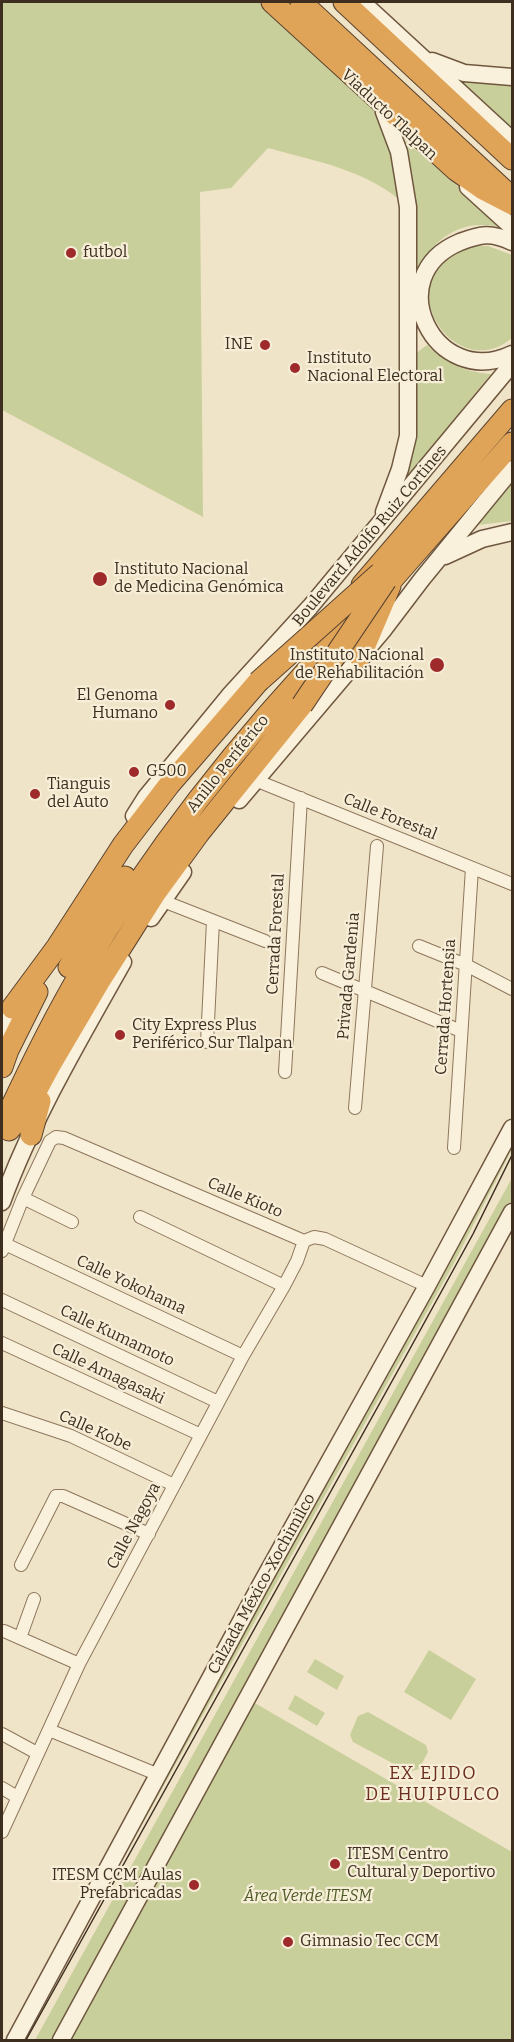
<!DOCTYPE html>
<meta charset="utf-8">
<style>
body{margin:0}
#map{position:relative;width:514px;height:2042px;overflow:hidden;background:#f0e4c8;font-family:Bitter,serif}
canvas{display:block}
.frame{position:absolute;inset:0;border:3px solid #3d2e20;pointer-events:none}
</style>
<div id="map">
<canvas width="514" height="2042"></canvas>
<div class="frame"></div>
</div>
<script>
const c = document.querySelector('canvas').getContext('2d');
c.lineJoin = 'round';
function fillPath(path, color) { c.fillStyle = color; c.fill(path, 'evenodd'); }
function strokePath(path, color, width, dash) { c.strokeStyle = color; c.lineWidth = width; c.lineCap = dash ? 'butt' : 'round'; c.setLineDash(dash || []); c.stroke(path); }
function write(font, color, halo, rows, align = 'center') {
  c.font = font + ' Bitter,serif'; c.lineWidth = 4.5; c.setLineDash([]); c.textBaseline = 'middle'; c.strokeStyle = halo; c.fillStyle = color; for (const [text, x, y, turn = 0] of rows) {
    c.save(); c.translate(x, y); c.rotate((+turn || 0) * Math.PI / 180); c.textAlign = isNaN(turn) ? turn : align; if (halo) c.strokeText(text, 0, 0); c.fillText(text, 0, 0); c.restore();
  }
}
fillPath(new Path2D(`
 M2,2H265L383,113L408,207C369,170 318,162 268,148L231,188L200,192L203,517L2,410Z
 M448,76L473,82L512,83V139Z
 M395,132L507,228C500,227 491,225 483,225C450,224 426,249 414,277Z
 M474,246H488L512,255V338C453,388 380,272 474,246Z
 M427,345C445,363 464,372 491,374L395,492L415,354Z
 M512,482V521L478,525Z
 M512,1144V1149L453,1265L79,1938L151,1800Z
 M512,1178V1204L55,2040H35Z
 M429,1650L476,1679L451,1720L404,1692Z
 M315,1659L344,1676L337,1690L307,1672Z
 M295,1695L325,1713L317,1726L288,1709Z
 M253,1702L512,1852V2040H64Z
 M368,1712L426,1745L428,1752L419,1769L409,1772L353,1742L350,1735L358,1716Z`), '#c9cf9b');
const minor = new Path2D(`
 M255,780L512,884
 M163,901L265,941
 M419,946L466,965L512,989
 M322,973L461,1031
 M207,1042L213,921
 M285,1072L301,798
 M355,1108L377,846
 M454,1148L472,868
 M23,1198L72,1222
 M140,1217L284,1286
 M5,1244L243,1356
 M2,1251L23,1198L50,1141L56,1137L64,1138L304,1241L314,1237L325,1239L427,1286
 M2,1300L218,1402
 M2,1343L201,1435
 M2,1413L71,1436L174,1485
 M21,1565L56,1496H63L149,1534
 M4,1631L79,1664
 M20,1638L34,1599
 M49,1730L159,1775
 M2,1734L37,1753
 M2,1788L17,1797
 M2,1832L79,1664L243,1356L284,1286L297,1261L304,1241`);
const secondary = new Path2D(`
 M362,2L512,140
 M432,61L464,73L512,77
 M384,112L399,152L408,207V436L400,469L384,512
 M468,187L512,227
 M512,242C491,232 481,234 460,242C378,276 435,391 512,354
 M445,556L482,539L512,532
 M239,800L384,629L422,579L512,469
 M134,816L146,797L229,696L310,607L512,364
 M151,918L183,872
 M2,1031L18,997
 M2,1202C33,1118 79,1040 123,962
 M15,2040L261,1584L427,1286L512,1128
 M61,2040L512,1212`);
const motorway = new Path2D(`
 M272,2L456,170L483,189L512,204
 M301,2L507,193
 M344,2L512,159
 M362,585L512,410
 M376,598L512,443
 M360,657L390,586
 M69,967L88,934L125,877
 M12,1008L57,947L123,845L169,785L258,682
 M2,1067L8,1050L37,992
 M2,1127C26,1075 51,1023 80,974C154,848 245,734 346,629
 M9,1130L26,1110L49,1067L99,982L156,892L199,833L302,705
 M31,1135L40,1101`);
strokePath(minor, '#8d765c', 14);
strokePath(secondary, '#6f573f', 19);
strokePath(motorway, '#5b4430', 23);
strokePath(minor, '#faf1dc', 12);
strokePath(secondary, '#faf1dc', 16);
strokePath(motorway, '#e0a458', 21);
strokePath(new Path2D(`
 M26,2040L406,1356L473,1234L512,1155`), '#3d2e20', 1.5);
const motorwayBridge = new Path2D(`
 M258,682L380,573
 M302,705L386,580`);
strokePath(motorwayBridge, '#5b4430', 23, []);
strokePath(motorwayBridge, '#e0a458', 21);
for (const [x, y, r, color] of [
 [71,253,6,"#9e2a2b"],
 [265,345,6,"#9e2a2b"],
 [295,368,6,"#9e2a2b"],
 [100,579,8,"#9e2a2b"],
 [437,665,8,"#9e2a2b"],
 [170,705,6,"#9e2a2b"],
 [134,772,6,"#9e2a2b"],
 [35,794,6,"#9e2a2b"],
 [120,1035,6,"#9e2a2b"],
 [335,1864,6,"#9e2a2b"],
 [194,1885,6,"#9e2a2b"],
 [288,1942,6,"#9e2a2b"]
]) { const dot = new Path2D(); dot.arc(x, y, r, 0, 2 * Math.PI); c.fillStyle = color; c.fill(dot); strokePath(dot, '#f7eed8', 2); }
write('16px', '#3d2e20', '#f7eed8', [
 ["Viaducto Tlalpan",389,115,43],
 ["Boulevard Adolfo Ruiz Cortines",370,536,-50],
 ["Anillo Periférico",228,764,-51],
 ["Calle Forestal",390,817,22],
 ["Cerrada Forestal",276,934,-87],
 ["Privada Gardenia",349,976,-85],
 ["Cerrada Hortensia",446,1007,-86],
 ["Calle Kioto",245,1198,23],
 ["Calle Yokohama",131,1285,25],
 ["Calle Kumamoto",117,1336,25],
 ["Calle Amagasaki",108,1374,25],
 ["Calle Kobe",95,1431,24],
 ["Calle Nagoya",134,1526,-62],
 ["Calzada México-Xochimilco",262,1584,-61]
]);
write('16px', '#3d2e20', '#f7eed8', [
 ["futbol",83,253],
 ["INE",253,345,"right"],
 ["Instituto",307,359],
 ["Nacional Electoral",307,377],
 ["Instituto Nacional",114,570],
 ["de Medicina Genómica",114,588],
 ["Instituto Nacional",424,656,"right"],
 ["de Rehabilitación",424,674,"right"],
 ["El Genoma",158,696,"right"],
 ["Humano",158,714,"right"],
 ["G500",146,772],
 ["Tianguis",47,785],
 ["del Auto",47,803],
 ["City Express Plus",132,1026],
 ["Periférico Sur Tlalpan",132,1044],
 ["ITESM Centro",347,1855],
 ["Cultural y Deportivo",347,1873],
 ["ITESM CCM Aulas",182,1876,"right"],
 ["Prefabricadas",182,1894,"right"],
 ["Gimnasio Tec CCM",300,1942]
], 'left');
write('italic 16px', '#4d5a26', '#f7eed8', [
 ["Área Verde ITESM",308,1897]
]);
c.letterSpacing = '1.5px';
write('18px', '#6b2e1e', '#f7eed8', [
 ["EX EJIDO",433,1774],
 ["DE HUIPULCO",433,1795]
]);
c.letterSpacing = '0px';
</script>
